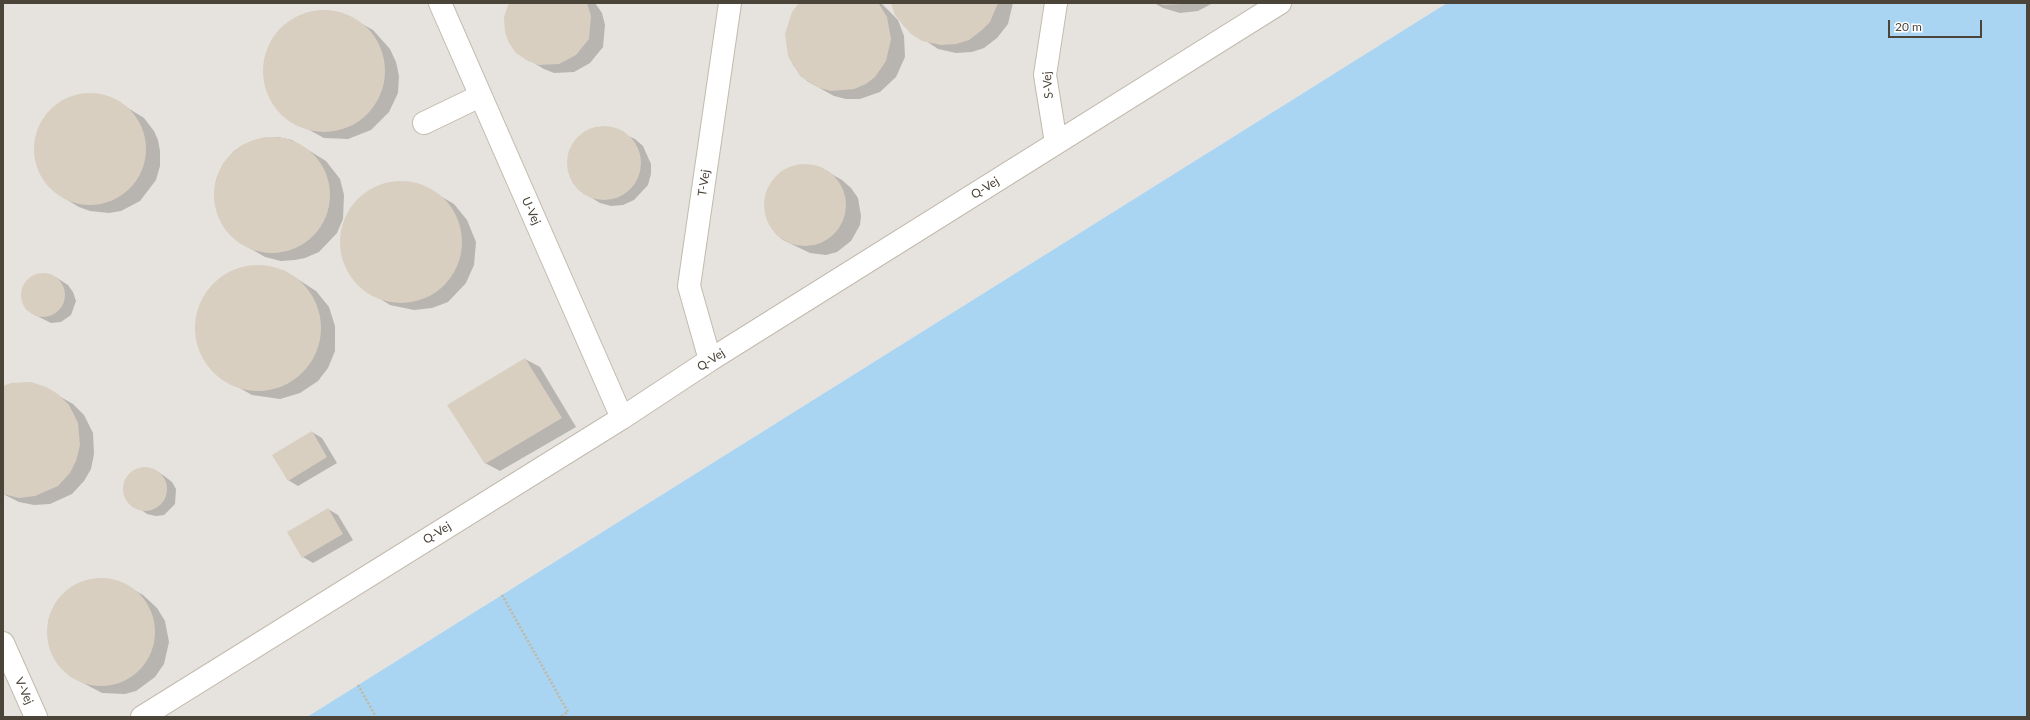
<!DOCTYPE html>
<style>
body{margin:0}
#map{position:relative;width:2030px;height:720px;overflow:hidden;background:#f6f3ec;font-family:Lato,sans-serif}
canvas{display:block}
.frame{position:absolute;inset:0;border:4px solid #4b4439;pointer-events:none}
.scale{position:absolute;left:1888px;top:20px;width:94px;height:18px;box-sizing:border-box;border:2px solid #4b4439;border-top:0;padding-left:5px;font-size:12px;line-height:14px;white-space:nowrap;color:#4b4439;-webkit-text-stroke:3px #fff;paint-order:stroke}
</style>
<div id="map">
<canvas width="2030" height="720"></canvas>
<div class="frame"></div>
<div class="scale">20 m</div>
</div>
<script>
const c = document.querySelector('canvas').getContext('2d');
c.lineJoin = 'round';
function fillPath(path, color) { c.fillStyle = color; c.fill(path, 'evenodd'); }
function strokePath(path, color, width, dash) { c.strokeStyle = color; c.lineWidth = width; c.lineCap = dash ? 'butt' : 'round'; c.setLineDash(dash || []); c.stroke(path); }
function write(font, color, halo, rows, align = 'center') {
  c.font = font + ' Lato,sans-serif'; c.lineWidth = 3.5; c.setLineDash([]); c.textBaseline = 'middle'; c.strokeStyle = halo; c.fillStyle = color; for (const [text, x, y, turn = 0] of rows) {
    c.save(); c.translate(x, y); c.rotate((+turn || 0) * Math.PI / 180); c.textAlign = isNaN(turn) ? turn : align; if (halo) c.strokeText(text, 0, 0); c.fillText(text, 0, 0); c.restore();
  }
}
fillPath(new Path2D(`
 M3,3H1447L307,717H3Z`), '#e6e2dd');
fillPath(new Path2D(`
 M1447,3H2027V717H307Z`), '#a9d4f2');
fillPath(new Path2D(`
 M510,3H595L602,13L605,25L603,47L590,63L574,72L554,73L544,69L529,60Z
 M801,3L882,4L898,20L904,36L905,57L896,77L880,92L860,99H846L834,96L807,81L793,65L789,56L793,13Z
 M893,3H1013L1008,24L997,38L984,48L972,52L956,53L938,49L904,26L896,15Z
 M1154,3H1213L1198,11L1180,13L1163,8Z
 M330,11L346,15L373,30L390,49L396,62L399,76L398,93L389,112L371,130L348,139L324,138L289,119L280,111L270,96L265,80V59L271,43L278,32L296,18L313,12Z
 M86,94L110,97L144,118L154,131L158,140L160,151V166L156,180L140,201L121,211L109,213L90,211L79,207L64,198L47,184L37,163L35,146L40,126L45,117L66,99Z
 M608,127L635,139L643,146L651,164V174L648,185L634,200L623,205L611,206L600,203L579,190L572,181L568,168L569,151L576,140L584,133L594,128Z
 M278,137L292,140L326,161L340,179L344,195L343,219L337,233L319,252L305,258L295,260L281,261L265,257L239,242L227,231L221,221L214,197L216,180L223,164L234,151L243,145L262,138Z
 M805,165L817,166L842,180L851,188L858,198L861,216L860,225L851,241L837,252L826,255L810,253L783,240L776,234L769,223L765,210L767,192L778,175L787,169Z
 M410,183L423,186L454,204L467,220L476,242L474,265L466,283L448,302L432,308L414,310L390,305L363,288L349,272L341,248L343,226L355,204L364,195L387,184Z
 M254,266L285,271L316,291L329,307L335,326V351L328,368L318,381L300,393L280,399L252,395L217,375L201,352L196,328L199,308L207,292L221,278L229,273Z
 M40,274H49L57,278L68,285L73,292L76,301L71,315L61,322L51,323L33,314L26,309L22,299V289L26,282L33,276Z
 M525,359L540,367L576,427L500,471L485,463Z
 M3,387L45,388L73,404L84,415L93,433L94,454L91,469L84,481L72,494L50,504L34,505L19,502L3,494Z
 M312,432L322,438L337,463L298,486L288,480Z
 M144,468L152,469L163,475L172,482L176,489L175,504L164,515L156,516L147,514L126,499L124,492V483L127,477L133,471Z
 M328,509L338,515L353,540L313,563L303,557Z
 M92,580H111L127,586L143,595L157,608L165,621L169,642L164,664L155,677L136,691L125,694L102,693L70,676L55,659L48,639V621L55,605L70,589Z`), '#0003');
fillPath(new Path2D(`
 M509,3H587L591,16L589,39L576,55L559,64L539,65L528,61L516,53L509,43L505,32L504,17Z
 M799,3L879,4L887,17L891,39L886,61L875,77L866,84L854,89L831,91L819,88L800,76L788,56L785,34L792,12Z
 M891,3H998L990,22L982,30L969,40L956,44L941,45L922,41L911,34L895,15Z
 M1157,3H1181V4L1164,5Z
 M263 71a61 61 0 1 1 122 0a61 61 0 1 1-122 0Z
 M34 149a56 56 0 1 1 112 0a56 56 0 1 1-112 0Z
 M567 163a37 37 0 1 1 74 0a37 37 0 1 1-74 0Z
 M214 195a58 58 0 1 1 116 0a58 58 0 1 1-116 0Z
 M764 205a41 41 0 1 1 82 0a41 41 0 1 1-82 0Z
 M340 242a61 61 0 1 1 122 0a61 61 0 1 1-122 0Z
 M195 328a63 63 0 1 1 126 0a63 63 0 1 1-126 0Z
 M21 295a22 22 0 1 1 44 0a22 22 0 1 1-44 0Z
 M525,358L562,418L485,464L447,405Z
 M31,382L46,387L58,394L69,405L78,423L80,445L76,461L70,473L58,486L35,496L19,498L3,494V386L11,383Z
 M312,431L327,457L288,481L272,455Z
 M123 489a22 22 0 1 1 44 0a22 22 0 1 1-44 0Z
 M328,508L343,534L302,558L287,532Z
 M47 632a54 54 0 1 1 108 0a54 54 0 1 1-108 0Z`), '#d8cfc1');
const minor = new Path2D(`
 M440,3L622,418
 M1056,3L1045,75L1056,143
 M424,123L480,96
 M710,360L689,286L730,3
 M3,643L36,717
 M142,717L622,418L710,360L1280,3`);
strokePath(minor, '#c2bbae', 24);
strokePath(new Path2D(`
 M502,595L568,712L560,717
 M358,685L376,717`), '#c4b79f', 2.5, [2, 2]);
strokePath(minor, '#fff', 22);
write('12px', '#4b4439', '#fff', [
 ["S-Vej",1048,85,-95],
 ["T-Vej",704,183,-82],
 ["Q-Vej",985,188,-32],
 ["U-Vej",531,211,66],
 ["Q-Vej",711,360,-33],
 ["Q-Vej",437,533,-32],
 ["V-Vej",24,691,66]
]);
</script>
